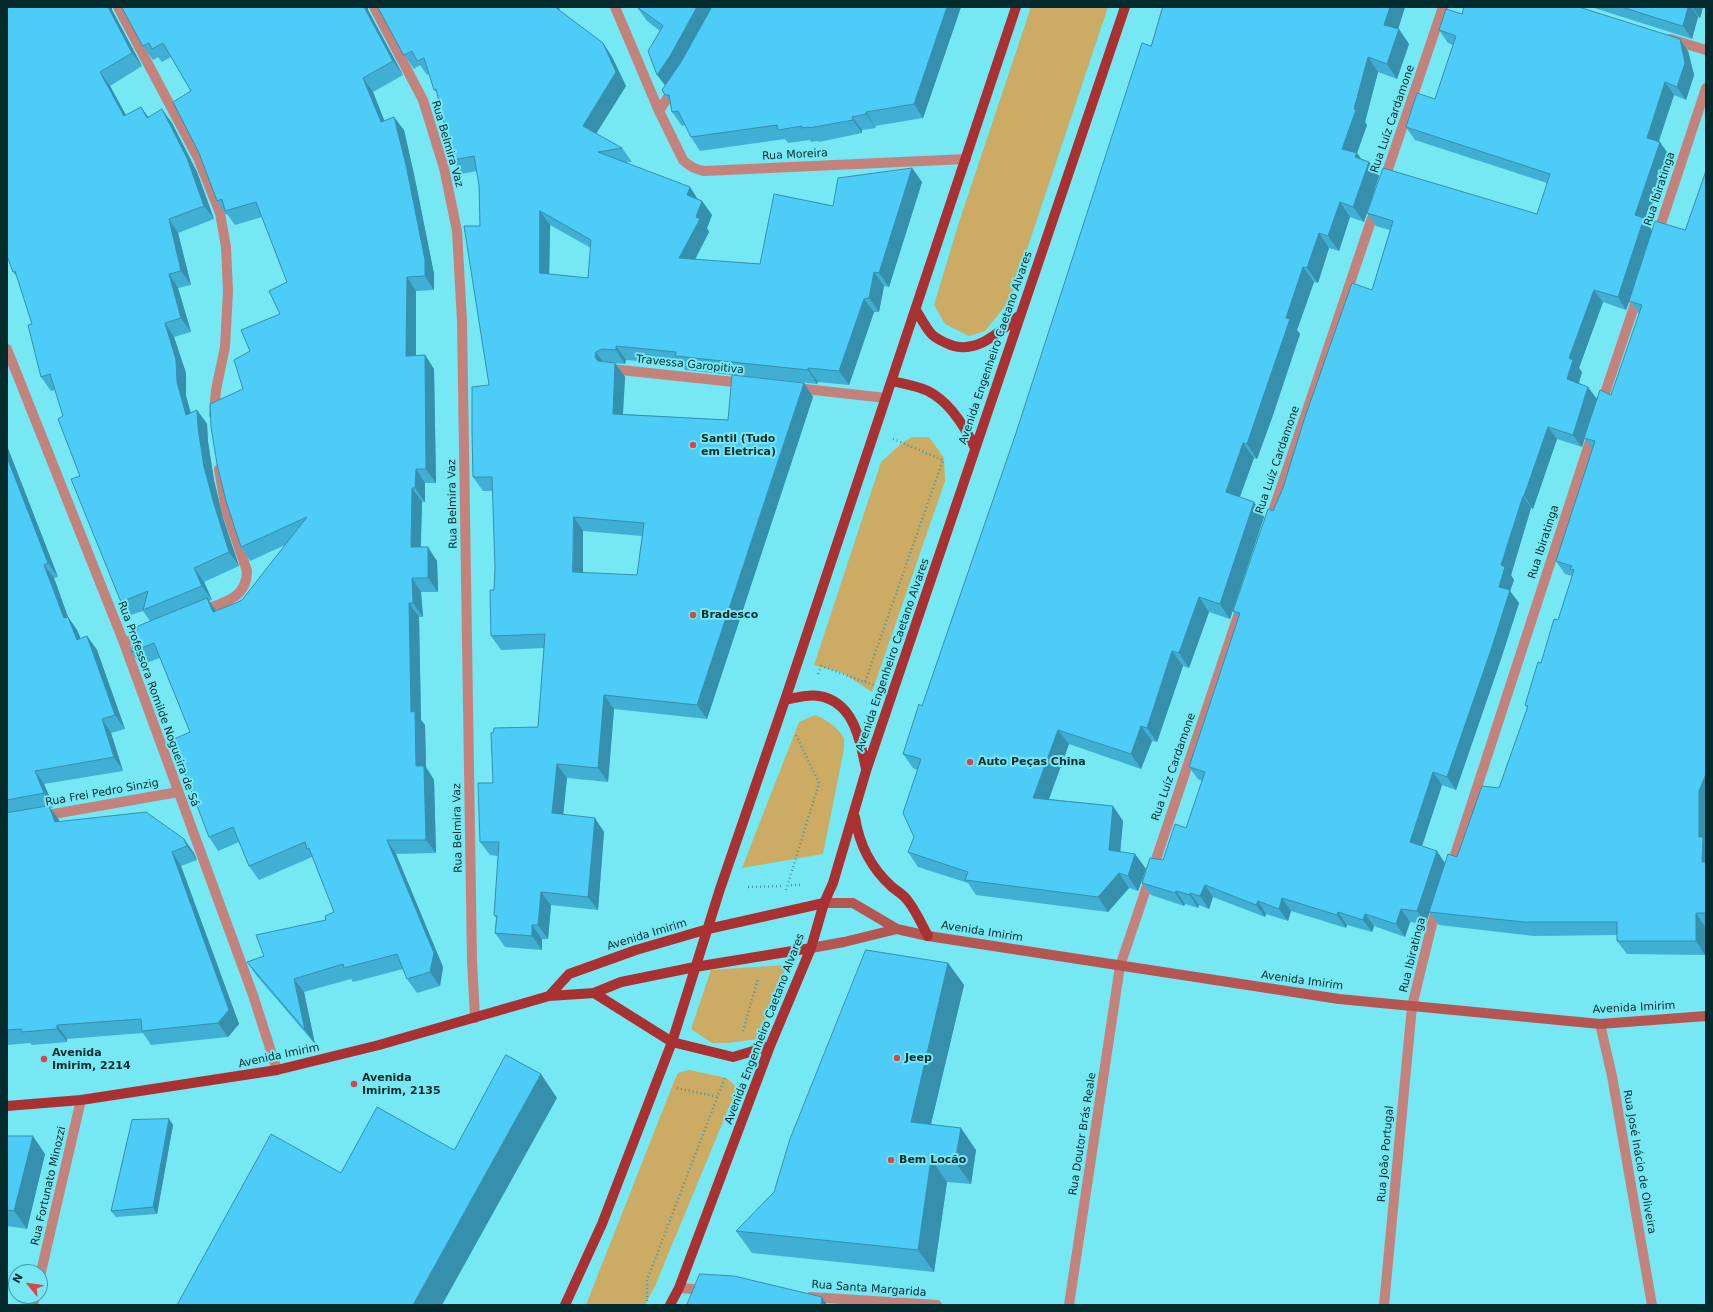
<!DOCTYPE html>
<meta charset="utf-8">
<style>
body{margin:0}
#map{position:relative;width:1713px;height:1312px;overflow:hidden;background:#75e8f4;font-family:"DejaVu Sans",sans-serif}
canvas{display:block}
.frame{position:absolute;inset:0;border:8px solid #022a2d;pointer-events:none}
.north{position:absolute;left:8px;top:1264px;width:40px;height:40px;box-sizing:border-box;background:#75e8f4;border:1px solid #479ca4;border-radius:50%;rotate:299deg;font-size:11px;font-weight:700;line-height:16px;text-align:center;color:#022a2d}
.north::after{content:'';display:block;margin:auto;width:14px;height:18px;background:#d64746;clip-path:polygon(50% 0,100% 100%,50% 72%,0 100%)}
</style>
<div id="map">
<canvas width="1713" height="1312"></canvas>
<div class="frame"></div>
<div class="north">N</div>
</div>
<script>
const c = document.querySelector('canvas').getContext('2d');
c.lineJoin = 'round';
function fillPath(path, color) { c.fillStyle = color; c.fill(path, 'evenodd'); }
function strokePath(path, color, width, dash) { c.strokeStyle = color; c.lineWidth = width; c.lineCap = dash ? 'butt' : 'round'; c.setLineDash(dash || []); c.stroke(path); }
function write(font, color, halo, rows, align = 'center') {
  c.font = font + ' "DejaVu Sans",sans-serif'; c.lineWidth = 4; c.setLineDash([]); c.textBaseline = 'middle'; c.strokeStyle = halo; c.fillStyle = color; for (const [text, x, y, turn = 0] of rows) {
    c.save(); c.translate(x, y); c.rotate((+turn || 0) * Math.PI / 180); c.textAlign = isNaN(turn) ? turn : align; if (halo) c.strokeText(text, 0, 0); c.fillText(text, 0, 0); c.restore();
  }
}
fillPath(new Path2D(`
 M1031,7H1108L1010,300L985,331L969,336L945,324L934,305L959,222Z
 M912,437H929L944,458L945,481L872,692L843,673L814,665L881,462L902,443Z
 M815,715C824,718 841,729 844,739C844,742 844,746 844,749L823,854L742,868L799,722Z
 M787,965L757,1039L728,1043H712L691,1029L711,970Z
 M689,1070L727,1078L737,1088L655,1286L645,1305H586L673,1084L678,1073Z`), '#ccab64');
strokePath(new Path2D(`
 M818,674L821,666L865,682L943,460L893,439
 M865,682L874,685
 M791,885H801
 M748,887L784,886
 M786,890L819,783L796,735
 M743,1031L758,979
 M677,1088L718,1097
 M647,1305V1280L725,1077`), '#4598a0', 2.5, [1, 3]);
strokePath(new Path2D(`
 M659,111L674,88
 M611,369L744,383
 M796,388L886,398`), '#c4827c', 10);
strokePath(new Path2D(`
 M118,7L198,158L220,213L226,247L228,291L225,347L216,390L214,415
 M374,7L423,100L444,168L457,231L462,321L472,960L475,1018
 M615,7L659,111L683,160C690,167 695,169 704,171L966,159
 M1670,39L1706,50
 M1384,181L1443,7
 M1657,236L1706,88
 M7,349L124,643L253,995L277,1070
 M1601,405L1638,295
 M1269,523L1376,206
 M201,611C222,603 247,599 247,571L226,510L219,469
 M124,643L147,634
 M42,816L178,792
 M1451,867L1593,432
 M1600,1024L1612,1076L1652,1305
 M40,1276L81,1100
 M679,1288L706,1290
 M810,1297L937,1305
 M33,1305L35,1296
 M1069,1305L1120,966L1242,604
 M1384,1305L1412,1006L1431,928L1438,905`), '#c4827c', 10);
strokePath(new Path2D(`
 M824,903H853L897,929L928,936L1339,999L1600,1024L1706,1016
 M811,948L844,942L897,929`), '#b65652', 10);
strokePath(new Path2D(`
 M916,310C920,317 924,324 929,331C933,337 939,340 946,343C974,357 998,333 1019,316
 M892,381C904,384 917,386 928,391C950,402 965,427 975,448
 M785,700C795,698 808,694 819,696C854,702 860,740 866,769
 M855,817C859,844 871,868 892,887C897,891 904,895 908,901C916,911 922,925 928,936
 M594,993L672,1042L733,1057L770,1046
 M549,996L569,974L636,950L708,929L824,903
 M7,1106L81,1100L277,1070L379,1045L549,996L594,993L621,982L695,967L811,948
 M565,1305L602,1224L672,1042L720,889L785,700L1016,7
 M670,1305L679,1288L770,1046L811,948L824,903L833,883L866,771L1125,7`), '#aa3132', 10);
fillPath(new Path2D(`
 M7,7H112V10L142,66L110,86L126,115L149,118L172,123L197,172L214,219L178,233L191,285L178,288L191,332L174,337L186,373V396L191,413L197,410L207,424L208,442L214,480L223,518L239,566L204,582L212,600L209,601L216,611L236,603L242,600L285,545L250,561L241,547L243,389L250,351L280,314L287,282L262,217L235,225L227,214L226,215L217,201L191,91L171,57L162,62L158,57L153,60L143,46L122,7L368,10L403,75L373,92L384,120L404,130L415,179L434,274V290L416,291V355H425L434,369L436,483H425V502H422L421,547L437,561L438,592H421L423,617H419L421,720L425,725L426,767L434,780L436,853L396,854L443,967L440,986L417,993L407,979L403,969L353,982L351,979L304,992L315,1044L256,975L247,962L264,956L326,920L334,912L312,857L259,880L249,866L239,842L218,851L209,837L190,732L160,658L141,665L131,652L150,621L143,611L131,615L121,602L80,476L63,416L55,390L51,391L41,377L32,324L17,277L13,272Z
 M378,7L560,11L603,43L612,57L626,86L596,134L622,148L632,162H626L698,200L702,201L712,215L707,228L709,232L695,260L760,264L833,206L912,168L922,182L889,287L884,286L879,312H874L849,385L818,382L817,384L685,370L682,365L626,360L625,364L611,363H615L625,377L623,414L728,420L804,383L813,397L707,719L614,709L608,782L567,778L563,814L604,832L598,910L551,905L548,939H542V950L505,947L495,933L496,918L494,915L498,856L490,855L480,842L493,783V733L538,727L544,648L501,650L491,636L494,590L495,568L493,491H483L473,477L489,385L480,226L479,185L477,171L462,174L453,160L438,94L434,90L429,74L427,75L420,65L414,69L404,55ZM550,225L591,248L588,278L549,274ZM583,531L642,536L637,575L583,573Z
 M637,7H961L923,118L875,126L876,128L862,130V133L819,142L818,141L811,142L810,140L788,143L785,139L700,151L691,137L685,125L682,126L672,112L671,104L665,95V86L660,31L647,21Z
 M1163,7H1405L1398,29L1409,44L1397,79L1378,72L1365,122L1367,125L1357,153L1361,159L1369,162L1379,176L1364,222L1350,217L1339,251L1329,248L1318,283L1314,282L1297,330L1300,334L1272,418L1257,459L1254,458L1240,497L1264,517L1230,619L1209,612L1189,668L1183,666L1157,742L1152,741L1141,769L1069,744L1049,799L1113,806L1123,821L1120,852L1135,854L1146,869L1138,891L1129,888L1108,912L976,895L968,883L918,867L908,852L914,837L917,770L913,768L903,754L922,706L1151,46Z
 M1591,7H1703L1700,18L1698,17L1692,39Z
 M1462,14L1688,51L1694,75L1686,100L1674,95L1658,142L1669,155L1646,222L1652,230H1685L1706,171V927H1705V955L1627,954L1617,941V935L1534,936L1439,925L1429,912L1426,924L1410,922L1405,937L1374,926L1372,932L1347,925L1346,928L1291,911L1288,921L1266,914L1265,917L1213,897L1209,909L1199,905L1198,908L1185,904L1184,906L1151,895L1142,883L1163,860L1186,828L1202,781L1198,779L1189,767L1239,618L1233,611L1273,511L1372,290L1390,230L1376,226L1367,213L1537,214L1547,183L1415,140L1406,127L1435,99L1453,45L1448,43L1439,30ZM1630,301L1639,314L1611,395L1597,399L1579,383L1582,372L1579,368L1603,302L1626,310ZM1585,438L1592,449L1556,561L1565,574L1572,576L1558,620L1541,663L1525,705L1527,708L1499,788L1457,857L1445,863L1422,846L1442,785L1456,790L1501,659L1519,603L1510,591L1514,580L1511,575L1531,508L1533,509L1557,439L1582,447Z
 M7,446L58,577L54,578L68,617L77,630L81,639L87,636L97,650L125,729L111,733L123,771L44,784L54,807L50,808L59,821L184,839L194,853L197,860L181,866L239,1024L228,1037L151,1045L143,1033L67,1039V1042L32,1045L30,1043L7,1045Z
 M948,963L964,985L931,1124L976,1150L971,1184L947,1182L934,1272L752,1253L736,1231L774,1192Z
 M169,1119L173,1125L157,1214L116,1217L111,1211Z
 M7,1136L45,1154L27,1229L7,1226Z`), '#41afd4');
fillPath(new Path2D(`
 M108,7H112V10L142,66L132,53Z
 M364,7H368V10L403,75L393,61Z
 M554,7H559L562,18Z
 M697,7H714L667,88L657,75Z
 M947,7H961L923,118L914,104Z
 M1390,7H1405L1395,39L1384,25Z
 M1688,7H1691L1698,17L1692,39L1683,26Z
 M1692,7H1703L1700,18Z
 M1399,29L1409,44L1397,79L1387,64Z
 M1680,39L1688,51L1694,75L1686,100L1677,87Z
 M603,43L612,57L626,86L592,140L583,126Z
 M1368,57L1378,72L1365,122L1367,125L1357,153L1367,167L1369,162L1379,176L1364,222L1353,207L1342,149Z
 M100,72L110,86L134,130L124,116Z
 M363,78L373,92L390,135L381,122Z
 M1665,82L1674,95L1656,150L1647,138Z
 M141,107L151,121L147,118Z
 M162,109L172,123L197,172L214,219L204,206Z
 M866,112L875,126L876,128L866,114Z
 M394,117L404,130L415,179L434,274V290L425,276Z
 M852,117L862,130V133L853,120Z
 M1660,142L1669,155L1646,222L1652,231L1626,310L1618,297L1635,215Z
 M912,168L922,182L889,287L879,273Z
 M690,187L699,201L687,195Z
 M702,201L712,215L707,228L709,232L688,272L679,258Z
 M1340,202L1350,217L1339,251L1328,236Z
 M540,211L550,225L549,287L540,273Z
 M169,219L178,233L191,285L181,271Z
 M1319,233L1329,248L1318,283L1307,268Z
 M1303,267L1314,282L1297,330L1300,334L1272,418L1257,459L1247,444L1286,318Z
 M874,272L884,286L879,312L869,298Z
 M169,274L178,288L191,332L181,318Z
 M407,277L416,291V369L406,356Z
 M1594,290L1603,302L1579,368L1582,372L1576,392L1567,379L1569,358Z
 M864,299L874,312L849,385L839,371Z
 M165,323L174,337L186,373V396L195,429L186,415L177,382Z
 M616,346L626,360L625,364L616,350Z
 M596,352L606,366L605,371L595,357Z
 M425,355L434,369L436,483L426,469Z
 M615,363L625,377L622,428L613,414Z
 M808,368L818,382L817,384L808,370Z
 M804,383L813,397L707,719L697,705Z
 M1588,387L1597,399L1582,447L1573,435Z
 M197,410L207,424L208,442L214,480L223,518L239,566L229,552L214,504L204,467L198,428Z
 M1548,427L1557,439L1533,509L1524,496Z
 M1243,443L1254,458L1236,507L1226,492Z
 M7,446L9,451L58,577L48,563L7,457Z
 M416,469L425,483V502L415,488Z
 M412,488L422,502L420,561L411,547Z
 M1523,496L1531,508L1511,575L1514,580L1510,591L1519,603L1501,659L1456,790L1447,777L1499,587L1501,565Z
 M1254,502L1264,517L1230,619L1220,604Z
 M574,517L583,531V586L573,572Z
 M428,547L437,561L438,592L428,578Z
 M44,565L54,578L68,617L77,630L87,654L77,640L64,618Z
 M194,568L204,582L212,600L202,586Z
 M412,578L421,592L423,617L413,603Z
 M1199,597L1209,612L1189,668L1179,653Z
 M207,598L217,612H213Z
 M409,603L419,617L421,720L425,725L426,767L434,780L436,853L426,840L416,766L411,712Z
 M87,636L97,650L125,729L115,715Z
 M1172,651L1183,666L1157,742L1147,728Z
 M604,695L614,709L608,782L598,768Z
 M102,719L111,733L123,771L114,757Z
 M1141,726L1152,741L1141,769L1131,754Z
 M1058,730L1069,744L1044,812L1033,798Z
 M557,764L567,778L562,827L552,813Z
 M35,771L44,784L54,807L44,793Z
 M1433,772L1442,785L1419,855L1410,842Z
 M1706,774V867L1702,862L1699,837V791Z
 M49,806L59,820L65,835L55,822Z
 M1113,806L1123,821L1119,865L1109,850Z
 M595,818L604,832L598,910L588,897Z
 M184,839L194,853L197,860L187,846Z
 M387,840L396,854L443,967L440,986L430,972Z
 M1437,851L1445,863L1426,924L1417,911Z
 M172,852L181,866L239,1024L228,1037L218,1023Z
 M1135,854L1146,869L1138,891L1128,876Z
 M1119,873L1129,888L1108,912L1098,897Z
 M1205,885L1213,897L1209,909L1200,896Z
 M1176,891L1185,904L1184,906L1175,893Z
 M541,892L551,905L548,939L538,925Z
 M1190,893L1199,905L1198,908L1190,895Z
 M1282,898L1291,911L1288,921L1279,909Z
 M1258,901L1266,914L1265,917L1256,905Z
 M1401,909L1410,922L1405,937L1396,924Z
 M1338,912L1347,925L1346,928L1337,915Z
 M1696,913L1705,927V955L1696,941Z
 M1365,914L1374,926L1372,932L1363,920Z
 M532,925L542,939V950L532,936Z
 M948,963L964,985L926,1145L911,1122Z
 M294,979L304,992L315,1044L305,1030Z
 M57,1025L67,1039V1042L57,1029Z
 M541,1074L557,1098L442,1305H413Z
 M169,1119L173,1125L157,1214L153,1207Z
 M961,1128L976,1150L971,1184L955,1162Z
 M33,1136L45,1154L27,1229L14,1211Z
 M931,1159L947,1182L934,1272L918,1250Z
 M822,1297L827,1305H821Z`), '#358fad');
const building = new Path2D(`
 M7,7H108L132,53L100,72L124,116L141,107L147,118L162,109L187,158L204,206L169,219L181,271L169,274L181,318L165,323L176,360L177,382L186,415L197,410L198,428L204,467L214,504L229,552L194,568L202,586L143,610L148,591L121,602L71,479L80,476L58,419L63,416L50,374L41,377L28,325L32,324L15,271L13,272L7,256Z
 M122,7H364L393,61L363,78L381,122L394,117L406,165L425,260V276L407,277L406,356L425,355L426,469H416L415,488H412L411,547H428V578H412L413,603H409L411,712L415,711L416,766H424L426,840H387L434,953L430,972L407,979L397,954L344,968L343,964L294,979L305,1030L247,962L264,956L256,935L326,920L325,916L334,912L309,848L307,849L305,842L249,866L233,827L209,837L172,740L190,732L154,643L131,652L138,626L207,598L213,612L236,603L242,600L307,517L241,547L226,501L217,464L211,427L210,404L243,389L234,360L250,351L241,330L280,314L269,291L287,282L256,202L225,211L222,199L217,201L199,153L173,102L191,91L163,43L152,49L149,43L143,46Z
 M378,7H555L603,43L616,72L583,126L622,148L598,152L690,187L687,195L702,201L696,217L700,219L679,258L760,264L774,194L833,206L838,178L912,168L879,273L874,272L869,298L864,299L839,371L808,368V370L675,356L676,352L616,346V350L602,349L596,352L595,357L598,361L615,363L613,414L728,420L732,375L804,383L697,705L604,695L598,768L557,764L552,813L595,818L588,897L541,892L538,925H532V936L495,933L497,916L494,915L499,842H480L478,783H493L491,733H493L494,728L538,727L545,634L491,636L490,590H494L495,568L492,477H473L472,432V387L489,385L464,226H480L479,185L474,156L453,160L436,89L434,90L424,58L417,61L412,51L404,55ZM540,211L591,240L588,278L540,273ZM574,517L644,523L637,575L573,572Z
 M637,7H697L670,56L657,75L648,51L663,26Z
 M712,7H947L914,104L866,112V114L852,117L853,120L809,128V127L801,128L802,126L778,130L777,125L691,137L678,111L672,112L669,95H665L662,90L681,62Z
 M1163,7H1390L1384,25L1399,29L1387,64L1368,57L1354,109L1356,110L1342,149L1357,153L1355,157L1369,162L1353,207L1340,202L1328,236L1319,233L1307,268L1303,267L1286,318L1290,319L1261,403L1247,444L1243,443L1226,492L1254,502L1220,604L1199,597L1179,653L1172,651L1147,728L1141,726L1131,754L1058,730L1033,798L1113,806L1109,850L1135,854L1128,876L1119,873L1098,897L965,880L968,872L908,852L914,837L903,813L921,759L903,754L919,704L922,706L1016,433L1142,43L1151,46Z
 M1464,7H1579L1680,39L1685,63L1677,87L1665,82L1647,138L1660,142L1635,215L1644,218L1618,297L1594,290L1569,358L1573,360L1567,379L1588,387L1573,435L1548,427L1524,496H1523L1501,565L1505,567L1499,587L1510,590L1492,647L1447,777L1433,772L1410,842L1437,851L1417,911L1401,909L1396,924L1365,914L1363,920L1338,912L1337,915L1282,898L1279,909L1258,901L1256,905L1205,885L1200,896L1190,893V895L1176,891L1175,893L1142,883L1150,858L1163,860L1175,824L1186,828L1205,772L1189,767L1240,613L1233,611L1268,509L1273,511L1283,488L1304,420L1352,283L1372,290L1393,221L1367,213L1383,168L1537,214L1550,174L1406,127L1417,93L1435,99L1456,36L1439,30L1446,9L1462,14Z
 M1622,7H1688L1683,26Z
 M1706,171V774L1699,791V837H1703L1702,862H1706V913H1696V941H1617V922H1524L1429,912L1448,854L1457,857L1482,786L1499,788L1528,706L1525,705L1538,662L1541,663L1554,619L1558,620L1574,570L1570,569L1572,566L1556,561L1595,441L1584,438L1600,390L1611,395L1642,305L1629,301L1655,221L1685,230Z
 M7,457L48,563L44,565L64,618L68,617L77,640L87,636L115,715L102,719L114,757L35,771L44,793L7,800Z
 M49,806L55,822L146,812L184,839L187,846L172,852L229,1010L218,1023L142,1031L141,1019L57,1025V1029L22,1032L21,1029L7,1030V813Z
 M866,950L948,963L911,1122L961,1128L955,1162L931,1159L918,1250L736,1231L774,1192L790,1139Z
 M506,1055L541,1074L413,1305H177L271,1134L341,1173L377,1107L454,1150Z
 M169,1119L153,1207L111,1211L132,1120Z
 M7,1136H33L14,1211L7,1210Z
 M700,1274L734,1276L822,1297L821,1305H687Z`);
fillPath(building, '#4cccf7');
strokePath(building, '#358fad', 1);
for (const [x, y, r, color] of [
 [693,445,4,"#d64746"],
 [693,615,4,"#d64746"],
 [970,762,4,"#d64746"],
 [897,1058,4,"#d64746"],
 [44,1059,4,"#d64746"],
 [354,1084,4,"#d64746"],
 [891,1160,4,"#d64746"]
]) { const dot = new Path2D(); dot.arc(x, y, r, 0, 2 * Math.PI); c.fillStyle = color; c.fill(dot); strokePath(dot, '#75e8f4', 1.5); }
write('11px', '#022a2d', '#75e8f4', [
 ["Rua Luíz Cardamone",1393,119,-71],
 ["Rua Belmira Vaz",447,144,74],
 ["Rua Moreira",795,155,-3],
 ["Rua Ibiratinga",1660,189,-72],
 ["Avenida Engenheiro Caetano Alvares",996,348,-71],
 ["Travessa Garopitiva",690,365,6],
 ["Rua Luíz Cardamone",1278,460,-71],
 ["Rua Belmira Vaz",453,504,-91],
 ["Rua Ibiratinga",1544,542,-72],
 ["Avenida Engenheiro Caetano Alvares",893,655,-71],
 ["Rua Professora Romilde Nogueira de Sá",158,704,70],
 ["Rua Luíz Cardamone",1174,767,-71],
 ["Rua Frei Pedro Sinzig",102,793,-10],
 ["Rua Belmira Vaz",458,828,-91],
 ["Avenida Imirim",982,932,9],
 ["Avenida Imirim",647,935,-17],
 ["Rua Ibiratinga",1413,955,-76],
 ["Avenida Imirim",1302,981,8],
 ["Avenida Imirim",1634,1008,-3],
 ["Avenida Engenheiro Caetano Alvares",765,1029,-69],
 ["Avenida Imirim",279,1056,-12],
 ["Rua Doutor Brás Reale",1083,1134,-81],
 ["Rua João Portugal",1386,1154,-85],
 ["Rua José Inácio de Oliveira",1639,1162,80],
 ["Rua Fortunato Minozzi",49,1186,-77],
 ["Rua Santa Margarida",869,1289,4]
]);
write('bold 11px', '#022a2d', '#75e8f4', [
 ["Santil (Tudo",701,439],
 ["em Eletrica)",701,452],
 ["Bradesco",701,615],
 ["Auto Peças China",978,762],
 ["Avenida",52,1053],
 ["Imirim, 2214",52,1066],
 ["Jeep",905,1058],
 ["Avenida",362,1078],
 ["Imirim, 2135",362,1091],
 ["Bem Locão",899,1160]
], 'left');
</script>
